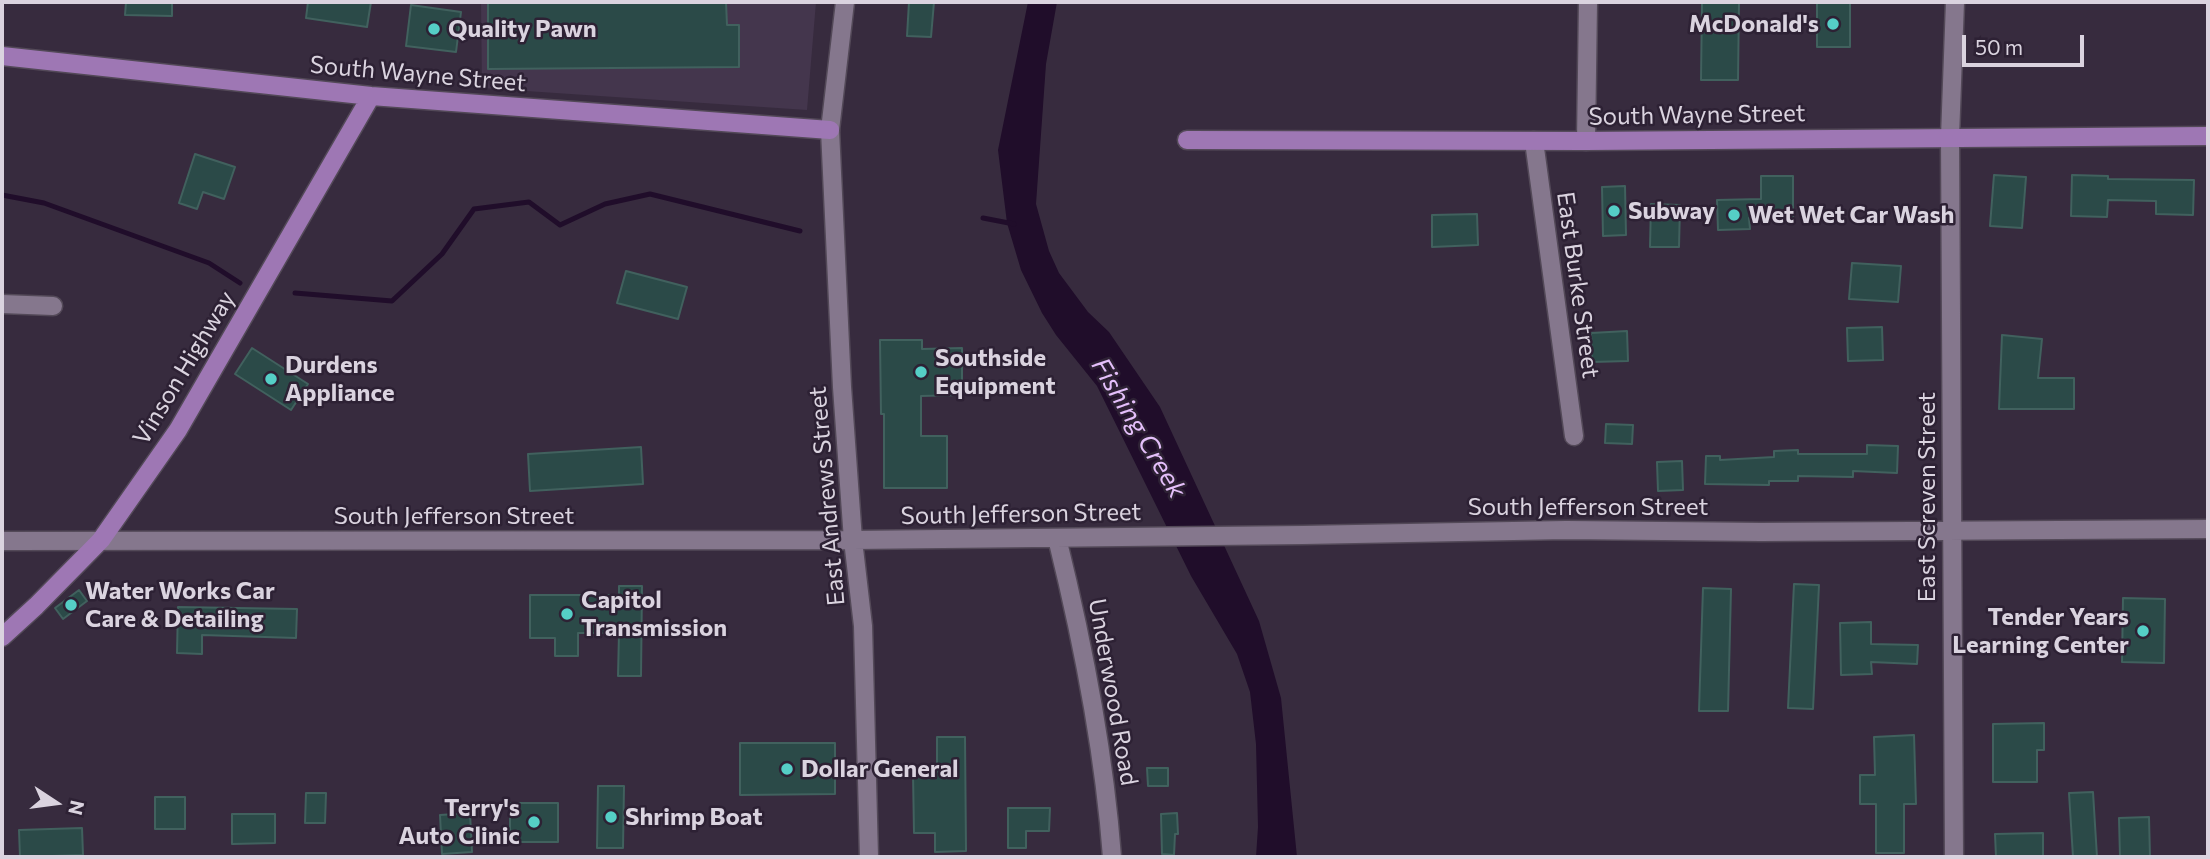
<!DOCTYPE html>
<style>
body{margin:0}
#map{position:relative;width:2210px;height:859px;overflow:hidden;background:#372b3e;font-family:Commissioner,sans-serif}
canvas{display:block}
.frame{position:absolute;inset:0;border:4px solid #dad3df;pointer-events:none}
.north{position:absolute;left:21px;top:768px;width:70px;height:70px;-webkit-text-stroke:5px #2d2134;paint-order:stroke;rotate:103deg;font-size:19px;font-weight:700;line-height:28px;text-align:center;color:#dad3df}
.north::after{content:'';display:block;margin:auto;width:24px;height:32px;background:#dad3df;clip-path:polygon(50% 0,100% 100%,50% 72%,0 100%)}
.scale{position:absolute;left:1962px;top:35px;width:122px;height:32px;box-sizing:border-box;border:4px solid #dad3df;border-top:0;padding-left:9px;font-size:21px;line-height:24px;white-space:nowrap;color:#dad3df;-webkit-text-stroke:5px #2d2134;paint-order:stroke}
</style>
<div id="map">
<canvas width="2210" height="859"></canvas>
<div class="frame"></div>
<div class="north">N</div>
<div class="scale">50 m</div>
</div>
<script>
const c = document.querySelector('canvas').getContext('2d');
c.lineJoin = 'round';
function fillPath(path, color) { c.fillStyle = color; c.fill(path, 'evenodd'); }
function strokePath(path, color, width, dash) { c.strokeStyle = color; c.lineWidth = width; c.lineCap = dash ? 'butt' : 'round'; c.setLineDash(dash || []); c.stroke(path); }
function write(font, color, halo, rows, align = 'center') {
  c.font = font + ' Commissioner,sans-serif'; c.lineWidth = 5; c.setLineDash([]); c.textBaseline = 'middle'; c.strokeStyle = halo; c.fillStyle = color; for (const [text, x, y, turn = 0] of rows) {
    c.save(); c.translate(x, y); c.rotate((+turn || 0) * Math.PI / 180); c.textAlign = isNaN(turn) ? turn : align; if (halo) c.strokeText(text, 0, 0); c.fillText(text, 0, 0); c.restore();
  }
}
fillPath(new Path2D(`
 M481,2H816L807,110L482,88Z`), '#44364d');
fillPath(new Path2D(`
 M1028,2H1057L1046,64L1036,204L1049,251L1059,273L1088,312L1109,332L1160,407L1259,621L1281,698L1297,857H1256L1258,827L1256,744L1250,692L1237,654L1191,576L1097,386L1056,335L1042,313L1021,270L1007,223L998,150Z`), '#200d2a');
strokePath(new Path2D(`
 M2,195L44,203L209,263L240,283
 M983,218L1014,224
 M295,293L392,301L442,254L474,209L529,202L560,225L605,204L650,194L800,231`), '#200d2a', 5);
const building = new Path2D(`
 M126,2H172V16L125,15Z
 M308,2H371L367,27L306,18Z
 M488,2H726L727,25H739V67L488,69Z
 M909,2H934L931,37L907,36Z
 M1702,2H1739L1738,80H1701Z
 M1817,2H1850V47H1817Z
 M411,5L461,12L456,52L406,46Z
 M195,154L235,167L224,199L203,192L197,209L179,203Z
 M1994,175L2026,177L2022,228L1990,226Z
 M2072,175L2108,176V179L2194,180L2193,215L2156,214V201L2108,200L2107,217L2071,216Z
 M1761,176H1793V218H1749L1750,229L1718,230L1717,200L1761,199Z
 M1625,186L1626,235L1603,236L1602,187Z
 M1651,204L1680,205L1679,247H1650Z
 M1477,214L1478,245L1432,247V215Z
 M1852,263L1901,266L1898,302L1849,299Z
 M626,271L687,287L678,319L617,303Z
 M1882,327L1883,360L1848,361L1847,328Z
 M1627,331L1628,361L1592,362L1591,333Z
 M2002,335L2042,339L2038,378H2074V409H1999Z
 M880,340H922V349L962,348V395L921,396V436H947V488H884V414H881Z
 M252,348L308,384L291,410L235,374Z
 M1606,424L1633,425L1632,444L1605,443Z
 M1867,445L1898,446L1897,473L1853,471V477L1798,476V481H1769V485L1705,484L1706,456H1720V460L1774,457V451L1798,450V454H1867Z
 M641,447L643,484L530,491L528,454Z
 M1682,461L1683,490L1658,491L1657,462Z
 M1794,584L1819,585L1813,709L1788,708Z
 M619,586H642L641,676H618L619,633H578V656H555V638H530V595H619Z
 M1703,588L1731,589L1728,711H1699Z
 M79,590L87,601L63,619L55,608Z
 M2123,598L2165,599L2164,663L2122,662Z
 M178,607L297,609L296,638L202,635V654L177,653Z
 M1871,622V644L1918,645L1917,664L1871,662L1872,674L1841,675L1840,623Z
 M2044,723V750H2037V782H1993V724Z
 M1914,735L1916,804H1904V853H1876V804H1860V775H1875L1874,737Z
 M937,737H965L966,851L935,852V833H914L913,773L937,772Z
 M740,743H835V794L740,795Z
 M1147,768H1168V786H1148Z
 M598,786H624L623,848H597Z
 M2093,792L2097,857H2073L2069,793Z
 M306,793H326L325,823H305Z
 M155,797H185V829H155Z
 M510,803H558V842H510Z
 M1008,808H1050L1049,831H1026V848H1008Z
 M470,813L472,852L442,854L440,815Z
 M1177,813L1178,834H1175L1174,855L1162,854L1161,814Z
 M232,814H275V843L232,844Z
 M2149,817L2150,857H2120L2119,818Z
 M82,828L83,855L20,857L19,830Z
 M2043,833V857H1996L1995,834Z`);
fillPath(building, '#2b4a48');
strokePath(building, '#41615e', 2);
const minor = new Path2D(`
 M845,2L830,130L842,387L853,540L863,626L869,857
 M1534,141L1574,436
 M1586,141L1588,2
 M2,304L53,306
 M1057,538C1083,643 1104,749 1112,857
 M2,541L853,540L1303,535L1566,530L1761,532L2208,529
 M1954,857L1950,137L1955,2`);
const major = new Path2D(`
 M2,56L371,96L830,130
 M1187,140L1586,141L2208,136
 M2,637L36,606L101,540L178,430L371,96`);
strokePath(minor, '#534958', 21);
strokePath(major, '#534958', 21);
strokePath(minor, '#85778d', 18);
strokePath(major, '#9e77b4', 18);
for (const [x, y, r, color] of [
 [1833,24,7,"#55cec6"],
 [434,29,7,"#55cec6"],
 [1614,211,7,"#55cec6"],
 [1734,215,7,"#55cec6"],
 [921,372,7,"#55cec6"],
 [271,379,7,"#55cec6"],
 [71,605,7,"#55cec6"],
 [567,614,7,"#55cec6"],
 [2143,631,7,"#55cec6"],
 [787,769,7,"#55cec6"],
 [611,817,7,"#55cec6"],
 [534,822,7,"#55cec6"]
]) { const dot = new Path2D(); dot.arc(x, y, r, 0, 2 * Math.PI); c.fillStyle = color; c.fill(dot); strokePath(dot, '#2d2134', 2.5); }
write('bold 24px', '#dad3df', '#2d2134', [
 ["McDonald's",1819,24,"right"],
 ["Quality Pawn",448,29],
 ["Subway",1628,211],
 ["Wet Wet Car Wash",1748,215],
 ["Southside",935,358],
 ["Equipment",935,386],
 ["Durdens",285,365],
 ["Appliance",285,393],
 ["Water Works Car",85,591],
 ["Care & Detailing",85,619],
 ["Capitol",581,600],
 ["Transmission",581,628],
 ["Tender Years",2129,617,"right"],
 ["Learning Center",2129,645,"right"],
 ["Dollar General",801,769],
 ["Terry's",520,808,"right"],
 ["Auto Clinic",520,836,"right"],
 ["Shrimp Boat",625,817]
], 'left');
write('24px', '#dad3df', '#2d2134', [
 ["South Wayne Street",418,74,5],
 ["South Wayne Street",1697,115,-1],
 ["East Burke Street",1578,285,82],
 ["Vinson Highway",184,368,-59],
 ["East Andrews Street",827,496,-95],
 ["East Screven Street",1927,497,-90],
 ["South Jefferson Street",1588,507],
 ["South Jefferson Street",1021,514,-1],
 ["South Jefferson Street",454,516],
 ["Underwood Road",1113,692,80]
]);
write('italic 26px', '#e4bffa', '#2d2134', [
 ["Fishing Creek",1139,428,59]
]);
</script>
